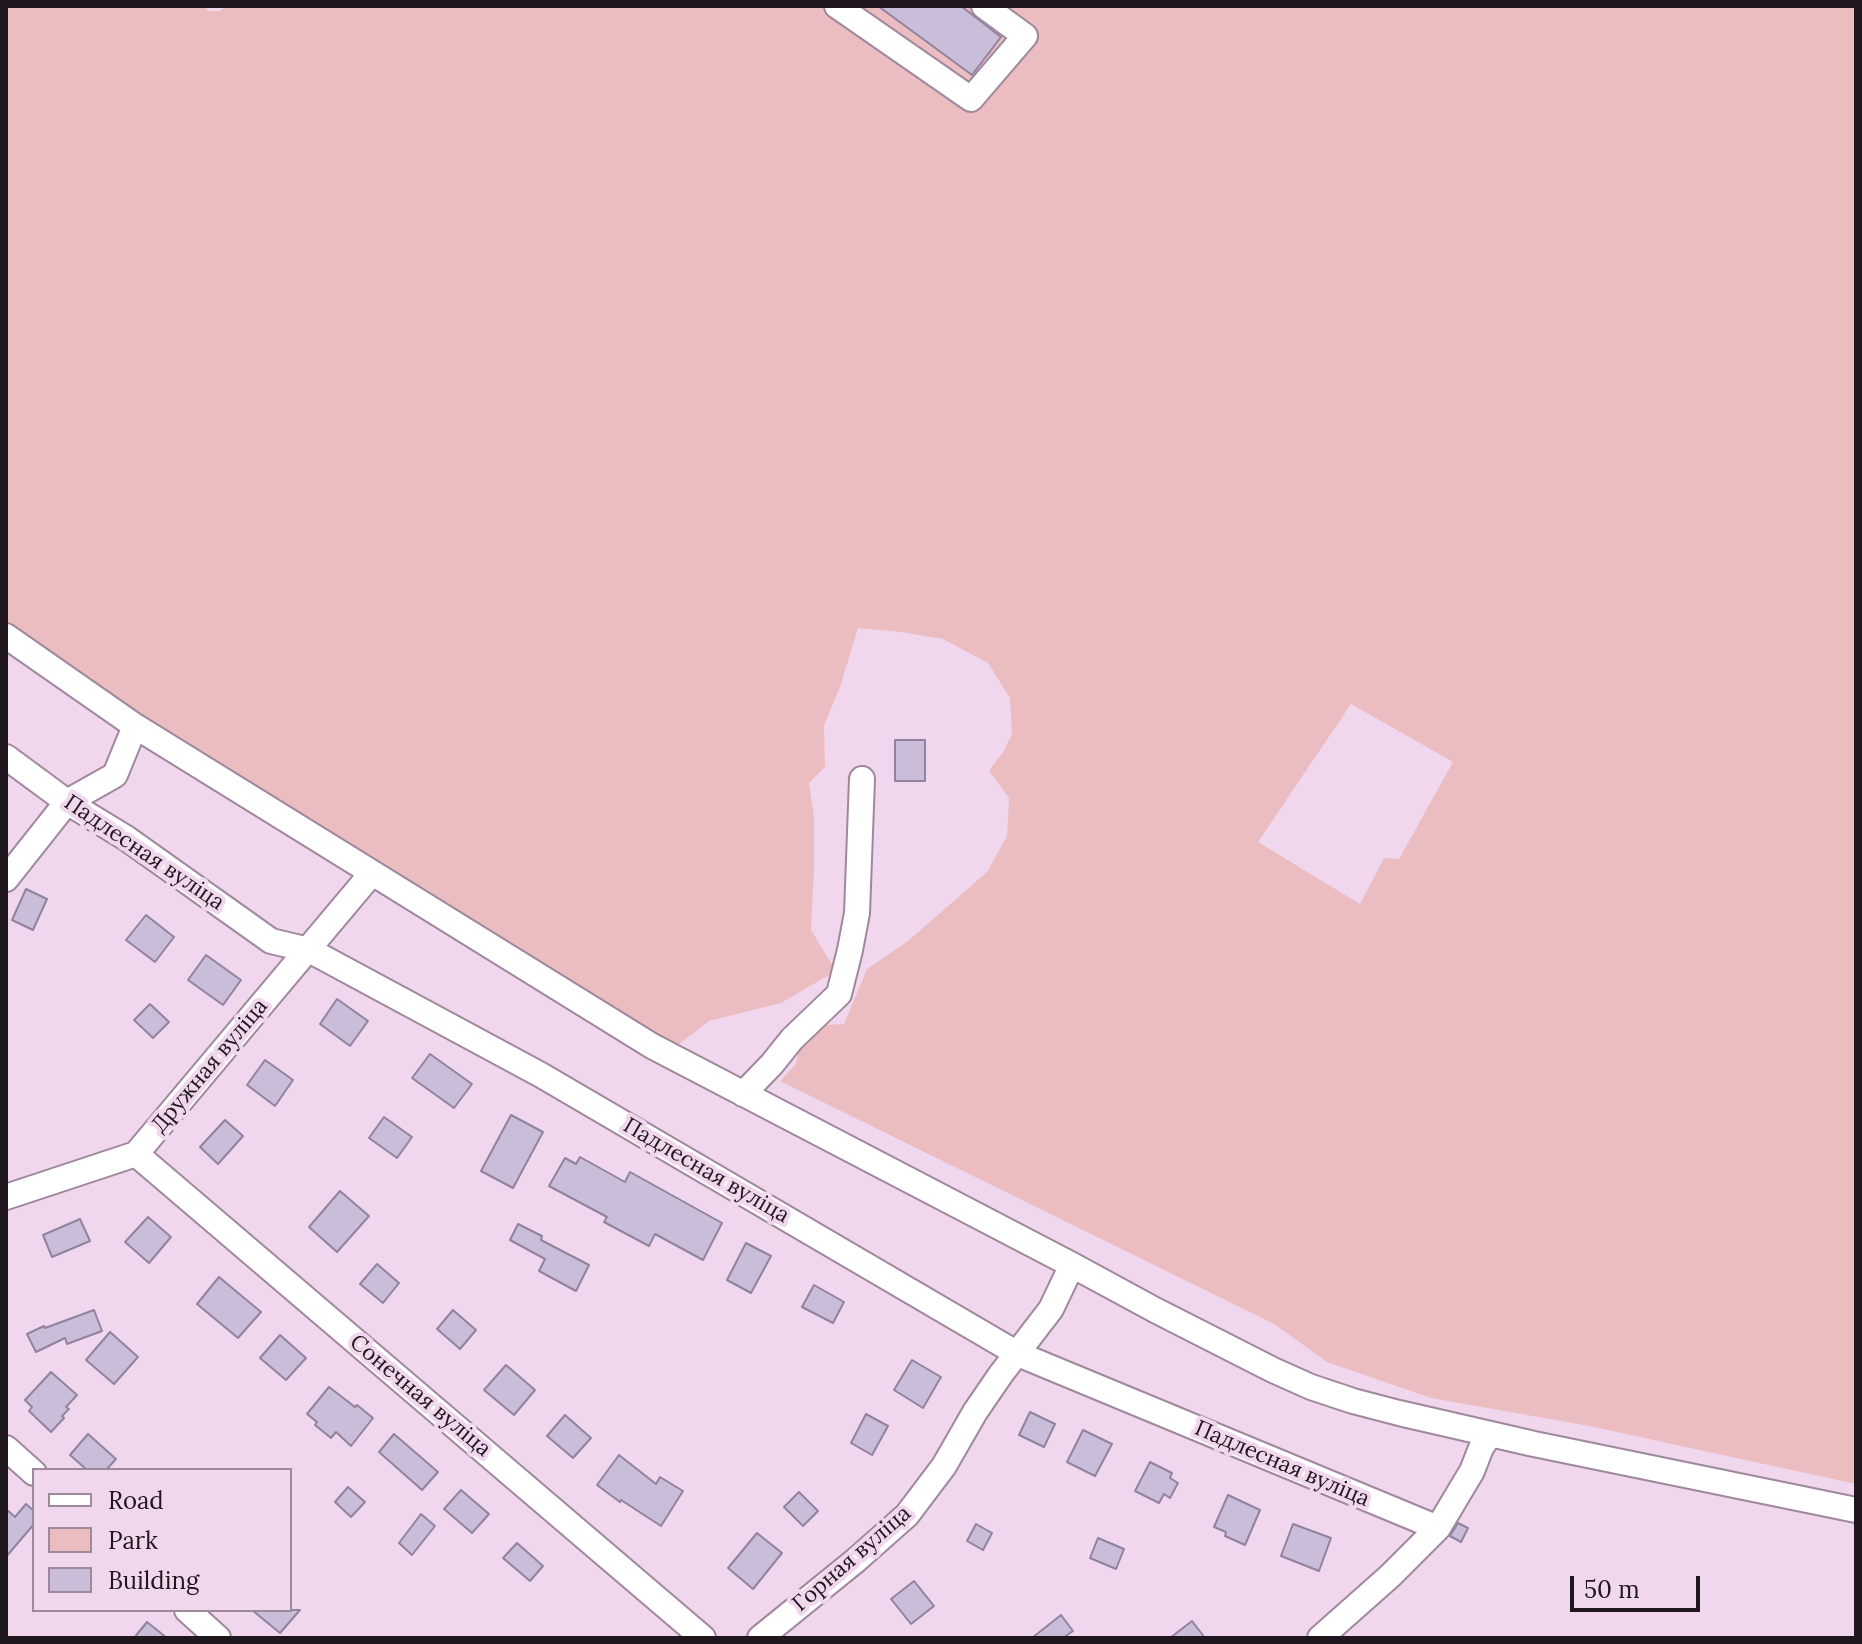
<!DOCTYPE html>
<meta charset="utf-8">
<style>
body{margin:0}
#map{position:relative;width:1862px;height:1644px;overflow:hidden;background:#f0d7ee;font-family:Lora,serif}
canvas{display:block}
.frame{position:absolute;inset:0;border:8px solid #1f161e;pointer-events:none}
.legend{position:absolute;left:32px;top:1468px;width:260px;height:144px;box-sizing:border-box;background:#f0d7ee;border:2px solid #9c8a9b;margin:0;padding:10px 14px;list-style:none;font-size:24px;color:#1f161e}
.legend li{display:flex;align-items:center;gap:16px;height:40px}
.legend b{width:40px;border:2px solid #9c8a9b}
.scale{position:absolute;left:1570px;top:1576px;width:130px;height:36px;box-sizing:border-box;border:4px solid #1f161e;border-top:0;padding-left:10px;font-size:24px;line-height:28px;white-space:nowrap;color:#1f161e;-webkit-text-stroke:6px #f0d7ee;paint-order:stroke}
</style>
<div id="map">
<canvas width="1862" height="1644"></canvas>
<div class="frame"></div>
<ul class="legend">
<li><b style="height:10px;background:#fff"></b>Road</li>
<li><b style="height:22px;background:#ebbdc1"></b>Park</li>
<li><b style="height:22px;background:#cabdd9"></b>Building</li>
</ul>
<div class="scale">50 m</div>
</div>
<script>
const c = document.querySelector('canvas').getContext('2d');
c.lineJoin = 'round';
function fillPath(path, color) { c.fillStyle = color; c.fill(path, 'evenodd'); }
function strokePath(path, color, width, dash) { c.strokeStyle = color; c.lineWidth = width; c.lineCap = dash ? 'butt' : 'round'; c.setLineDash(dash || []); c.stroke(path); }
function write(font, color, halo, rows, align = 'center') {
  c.font = font + ' Lora,serif'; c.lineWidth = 8; c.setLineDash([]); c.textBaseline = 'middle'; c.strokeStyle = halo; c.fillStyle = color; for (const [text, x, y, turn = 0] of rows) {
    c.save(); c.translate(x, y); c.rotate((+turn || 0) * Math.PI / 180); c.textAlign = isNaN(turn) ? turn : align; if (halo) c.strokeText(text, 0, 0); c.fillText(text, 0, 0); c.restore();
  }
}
fillPath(new Path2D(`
 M6,6H149L159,8L162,6H205L208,11H219L227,6H1856V1484L1589,1426L1431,1398L1327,1362L1274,1324L780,1081L796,1064L802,1034L827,1025L844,1024L867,969L908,941L987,872L1007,836L1009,798L989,771L1003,752L1012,735L1010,698L988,663L943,639L901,632L858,628L840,687L824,725L825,767L809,783L814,817V869L811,930L836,971L781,1003L709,1021L674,1048L56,664L6,625ZM1351,704L1453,762L1399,859L1384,858L1360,904L1258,842Z`), '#ebbdc1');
const building = new Path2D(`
 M878,6H961L1001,37L972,75Z
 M895,740H925V781H895Z
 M26,889L47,899L33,930L12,920Z
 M146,915L174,937L155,962L126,940Z
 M206,955L241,980L223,1005L188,980Z
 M337,999L368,1021L350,1046L320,1024Z
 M150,1004L169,1022L153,1038L134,1020Z
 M430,1054L472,1084L454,1108L412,1078Z
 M265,1060L293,1080L275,1106L247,1085Z
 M511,1115L543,1132L513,1188L481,1171Z
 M384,1117L412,1137L397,1158L369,1138Z
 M225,1120L243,1136L218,1164L200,1147Z
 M580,1157L625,1182L630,1172L722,1223L703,1260L655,1234L649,1246L604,1222L607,1217L549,1186L565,1158L576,1164Z
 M340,1191L369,1216L337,1252L309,1227Z
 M148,1217L171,1237L149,1263L125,1242Z
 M80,1219L90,1241L52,1257L43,1235Z
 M518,1224L542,1236L541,1240L589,1265L576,1291L539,1271L545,1259L510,1240Z
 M746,1243L771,1256L751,1293L727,1280Z
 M377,1264L399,1283L383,1303L360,1284Z
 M219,1277L261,1312L238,1338L197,1304Z
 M814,1285L844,1302L833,1323L802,1307Z
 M94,1310L102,1331L67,1344L65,1338L36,1352L27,1334L44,1326L45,1328Z
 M453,1310L476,1330L460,1349L437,1329Z
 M110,1332L138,1357L114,1384L86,1360Z
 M280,1335L306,1358L286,1380L260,1358Z
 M912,1360L941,1377L923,1408L894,1390Z
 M506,1365L535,1390L514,1415L484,1390Z
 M51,1372L77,1395L66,1407L69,1409L62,1416L64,1418L51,1432L29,1411L32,1407L25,1400Z
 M329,1387L355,1407L357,1405L373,1418L351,1446L336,1432L331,1438L315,1425L317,1422L307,1414Z
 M1030,1412L1055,1424L1044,1447L1019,1435Z
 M866,1414L888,1426L872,1455L851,1443Z
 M565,1415L591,1438L573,1458L547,1436Z
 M1083,1430L1112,1444L1095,1476L1067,1462Z
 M88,1434L116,1459L106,1470H87L70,1455Z
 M394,1434L438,1472L422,1490L379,1452Z
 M619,1455L656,1484L660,1477L683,1491L661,1526L621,1500L620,1502L597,1485Z
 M1150,1462L1172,1473L1170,1478L1178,1483L1170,1498L1164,1494L1159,1503L1135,1491Z
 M348,1487L365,1502L351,1517L335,1502Z
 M461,1490L489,1514L472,1533L444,1509Z
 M799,1492L818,1511L803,1526L784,1507Z
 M1228,1495L1260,1510L1245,1545L1225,1536L1226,1532L1214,1527Z
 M26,1504L34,1511V1524L6,1557V1509L15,1517Z
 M421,1514L435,1526L412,1555L399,1543Z
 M1458,1523L1468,1528L1461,1542L1450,1536Z
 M976,1524L992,1533L983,1550L967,1541Z
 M1293,1524L1331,1538L1319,1571L1281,1556Z
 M757,1533L782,1553L753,1589L728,1568Z
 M1098,1538L1124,1549L1116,1569L1090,1558Z
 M517,1543L543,1566L530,1581L503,1558Z
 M914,1581L934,1606L911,1624L891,1599Z
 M252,1610H300L280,1633Z
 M1061,1615L1073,1631L1063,1638H1032Z
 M1192,1621L1205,1638H1170Z
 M147,1622L167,1638H134Z`);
fillPath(building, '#cabdd9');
strokePath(building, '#90839d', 2);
const minor = new Path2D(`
 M837,6L971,99L1025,36L984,6
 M6,636L135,726L652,1046L1072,1265L1155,1310L1273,1370L1311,1387L1353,1401L1399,1413L1534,1444L1856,1510
 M6,757L67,802L126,838L271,941L309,950L541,1075L1018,1354L1438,1528
 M6,879L67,802L115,775L135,726
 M743,1094L772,1064L792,1039L839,994L850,950L857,913L862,779
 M136,1154L703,1638
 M6,1197L136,1154L372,873
 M6,1448L34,1473
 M187,1610L218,1638
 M760,1638L855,1561L907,1515L944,1466L975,1412L1001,1374L1051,1309L1072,1265
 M1320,1638L1390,1576L1438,1528L1472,1471L1481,1448L1490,1434`);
strokePath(minor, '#9f889d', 28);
strokePath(minor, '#fff', 24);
write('22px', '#1f161e', '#f0d7ee', [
 ["Падлесная вуліца",144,853,34],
 ["Дружная вуліца",210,1066,-50],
 ["Падлесная вуліца",706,1171,30],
 ["Сонечная вуліца",420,1396,40],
 ["Падлесная вуліца",1282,1464,23],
 ["Горная вуліца",852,1559,-41]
]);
</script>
